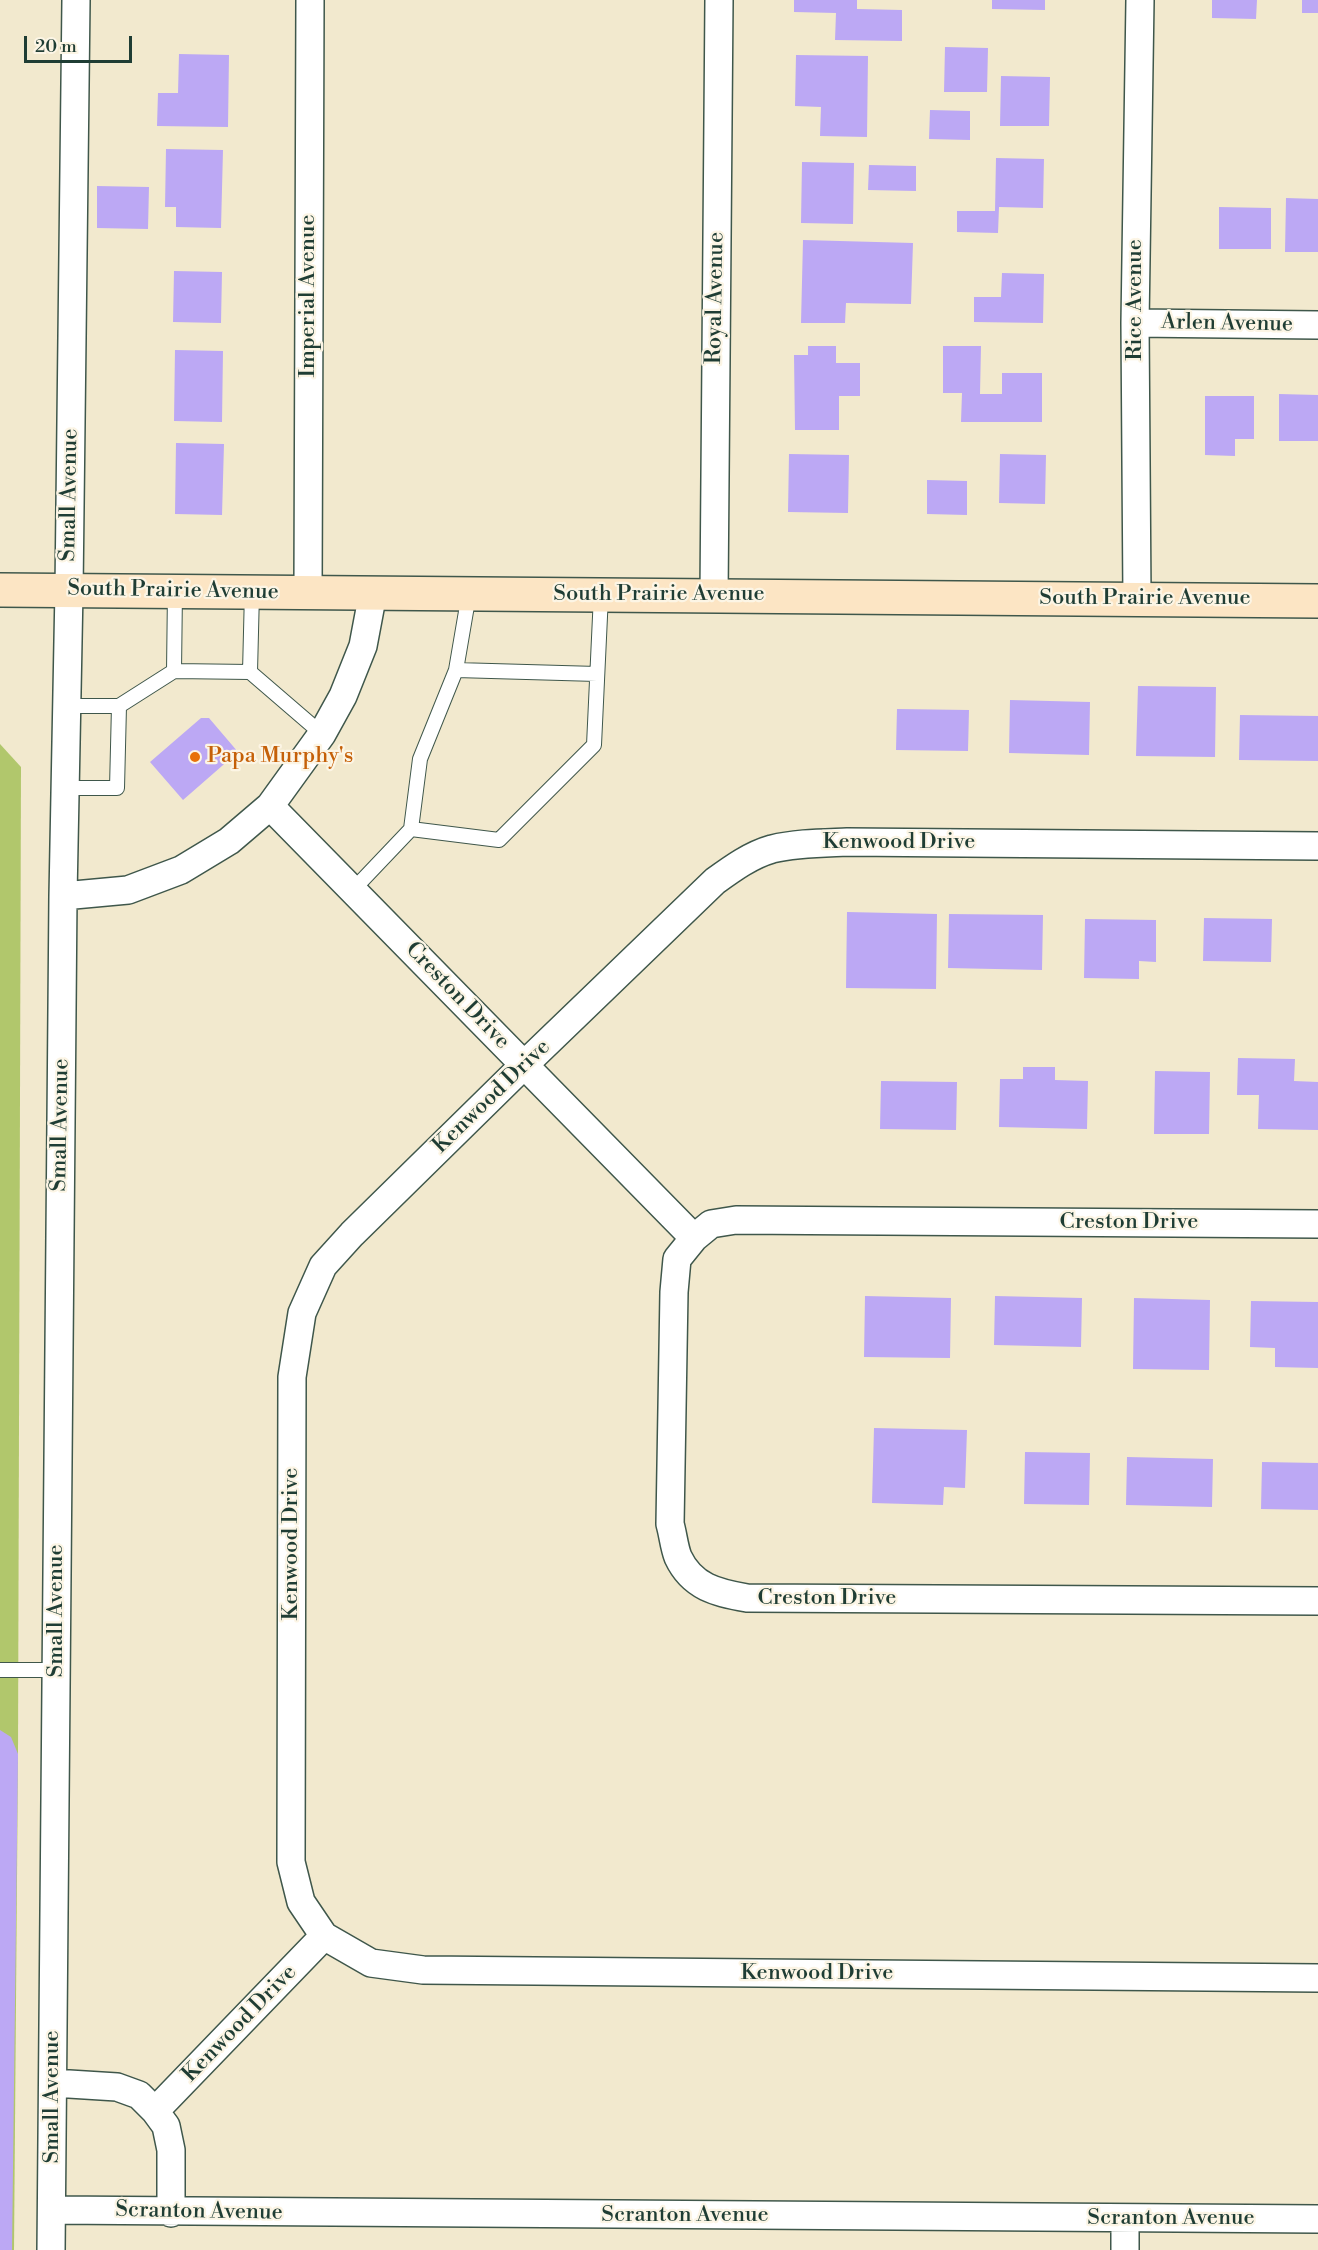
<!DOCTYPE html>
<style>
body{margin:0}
#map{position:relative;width:1318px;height:2250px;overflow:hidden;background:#f2e9ce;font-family:"Libre Bodoni",serif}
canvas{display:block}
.scale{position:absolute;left:24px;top:36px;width:108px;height:27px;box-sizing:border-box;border:3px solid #1f3d34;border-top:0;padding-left:8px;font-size:18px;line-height:21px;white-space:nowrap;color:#1f3d34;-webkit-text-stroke:4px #fcf5e5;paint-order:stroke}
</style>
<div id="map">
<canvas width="1318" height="2250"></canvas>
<div class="scale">20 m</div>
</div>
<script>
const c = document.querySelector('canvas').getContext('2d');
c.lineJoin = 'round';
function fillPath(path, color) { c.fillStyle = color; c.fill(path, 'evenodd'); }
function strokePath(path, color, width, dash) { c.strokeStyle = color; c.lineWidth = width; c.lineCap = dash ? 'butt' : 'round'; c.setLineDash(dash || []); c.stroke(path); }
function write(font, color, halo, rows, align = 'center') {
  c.font = font + ' "Libre Bodoni",serif'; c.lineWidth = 4.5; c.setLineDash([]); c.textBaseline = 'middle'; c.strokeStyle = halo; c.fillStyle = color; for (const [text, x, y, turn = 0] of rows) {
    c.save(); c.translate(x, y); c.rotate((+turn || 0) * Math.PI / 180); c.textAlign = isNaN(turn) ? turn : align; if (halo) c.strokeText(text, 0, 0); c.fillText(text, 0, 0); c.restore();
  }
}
fillPath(new Path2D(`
 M0,744L21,767L18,1754L14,2250H0Z`), '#b1c76c');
fillPath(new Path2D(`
 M794,0H857V9L902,10V41L835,40L836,13L794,12Z
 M992,0H1045V10L992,9Z
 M1212,0H1257L1256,19L1212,18Z
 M1302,0H1318V13H1302Z
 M945,47L988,48L987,92H944Z
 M179,54L229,55L228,127L157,126L158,93H178Z
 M796,55L868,56L867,137L820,136L821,107L795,106Z
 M1001,76L1050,77L1049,126H1000Z
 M930,110L970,111V140L929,139Z
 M166,149L223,150L221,228L176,227V207H165Z
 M996,158L1044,159L1043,208L999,207L998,233L957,232V211H995Z
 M802,162L854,163L853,224L801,223Z
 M869,165L916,166V191L868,190Z
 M97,186L149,187L148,229L97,228Z
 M1286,198L1318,199V252H1285Z
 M1219,207L1271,208V249H1219Z
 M803,240L913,243L911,304L846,303L845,323H801Z
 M174,271L222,272L221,323L173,322Z
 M1002,273L1044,274L1043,323L974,322V297H1001Z
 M808,346H836V363H860V396H839V430H795L794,355H808Z
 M943,346H981L980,394H1002V373H1042V422H961L962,393H943Z
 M175,350L223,351L222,422L174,421Z
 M1279,394L1318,395V441H1279Z
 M1205,396H1254V439H1235V456L1205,455Z
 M176,443L224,444L222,515L175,514Z
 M789,454L849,455L848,513L788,512Z
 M1000,454L1046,455L1045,504L999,503Z
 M927,480L967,481V515L927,514Z
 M1138,686L1216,687L1215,757L1136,756Z
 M1010,700L1090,702L1089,755L1009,753Z
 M897,709L969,710L968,751L896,750Z
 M1240,715L1318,716V761L1239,760Z
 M201,718H209L238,752L183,800L150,762Z
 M847,912L937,914L936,989L846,988Z
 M949,914L1043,915L1042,970L948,968Z
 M1204,918L1272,919L1271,962L1203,961Z
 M1085,919L1156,920V962L1139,961V979L1084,978Z
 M1238,1058L1295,1059L1294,1081L1318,1082V1130L1258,1129L1259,1095H1237Z
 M1023,1067H1055V1080L1088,1081L1087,1129L999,1127L1000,1079H1023Z
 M1155,1071L1210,1072L1209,1134H1154Z
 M881,1081L957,1082L956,1130L880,1129Z
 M865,1296L951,1298L950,1358L864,1357Z
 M995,1296L1082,1298L1081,1347L994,1345Z
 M1134,1298L1210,1300L1209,1370L1133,1369Z
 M1251,1301L1318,1302V1368L1275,1367V1348L1250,1347Z
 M874,1428L967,1430L965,1488L944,1487L943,1505L872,1503Z
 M1025,1452L1090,1453L1089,1505L1024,1504Z
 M1127,1457L1213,1459L1212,1507L1126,1505Z
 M1262,1462L1318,1463V1510L1261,1509Z
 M0,1730L11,1737L18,1754L12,2250H0Z`), '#bca8f4');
const service = new Path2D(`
 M456,670L597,674
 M174,671L250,672L322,734
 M250,672L252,592
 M67,706H119
 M65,788H117L119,706L174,671L175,591
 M411,829L420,759L456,670L469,594
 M353,890L411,829L499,840L594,745L601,595
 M0,1670H56`);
const minor = new Path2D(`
 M1135,323L1318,325
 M308,592L310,0
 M714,595L719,0
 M1137,599L1135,323L1140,0
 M270,806L694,1238
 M63,896L128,890L181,870L229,841L270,806L322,734L343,696L363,646L373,593
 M1318,1224L736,1220L711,1224L694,1238L677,1259L674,1292L670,1524C673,1534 674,1547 678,1557C692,1587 717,1593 747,1598L1318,1601
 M324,1936L371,1963L423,1970L1318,1978
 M53,2083L117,2087L139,2095L155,2111
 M52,2210L1318,2219
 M171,2213V2150L166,2126L155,2111L324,1936L301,1902L291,1862L292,1377L302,1313L323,1266L352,1234L524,1065L715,881C733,868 751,855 772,849C796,843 823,843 847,842L1318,846
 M51,2250L63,896L69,590L76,0
 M1125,2250V2218`);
const secondary = new Path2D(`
 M0,590L1318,601`);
strokePath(service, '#3f574b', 16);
strokePath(minor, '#3f574b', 30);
strokePath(secondary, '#3f574b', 36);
strokePath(service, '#fff', 14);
strokePath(minor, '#fff', 27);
strokePath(secondary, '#fce5c4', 33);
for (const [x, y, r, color] of [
 [195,757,6,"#e8710a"]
]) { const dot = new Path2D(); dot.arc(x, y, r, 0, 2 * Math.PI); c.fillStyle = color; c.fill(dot); strokePath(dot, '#fcf5e5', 2); }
write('22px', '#1f3d34', '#fcf5e5', [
 ["Imperial Avenue",309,296,-90],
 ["Royal Avenue",716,298,-89],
 ["Rice Avenue",1136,300,-90],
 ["Arlen Avenue",1227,324,1],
 ["Small Avenue",70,495,-89],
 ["South Prairie Avenue",173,591,1],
 ["South Prairie Avenue",659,595],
 ["South Prairie Avenue",1145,599],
 ["Kenwood Drive",899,843],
 ["Creston Drive",457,996,46],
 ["Kenwood Drive",492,1097,-44],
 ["Small Avenue",61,1125,-89],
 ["Creston Drive",1129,1223],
 ["Kenwood Drive",292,1544,-90],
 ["Creston Drive",827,1599],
 ["Small Avenue",57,1611,-90],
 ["Kenwood Drive",817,1974],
 ["Kenwood Drive",240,2024,-46],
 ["Small Avenue",53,2097,-90],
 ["Scranton Avenue",199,2212,1],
 ["Scranton Avenue",685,2216],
 ["Scranton Avenue",1171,2219]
]);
write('22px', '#c56008', '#fcf5e5', [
 ["Papa Murphy's",207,757]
], 'left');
</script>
